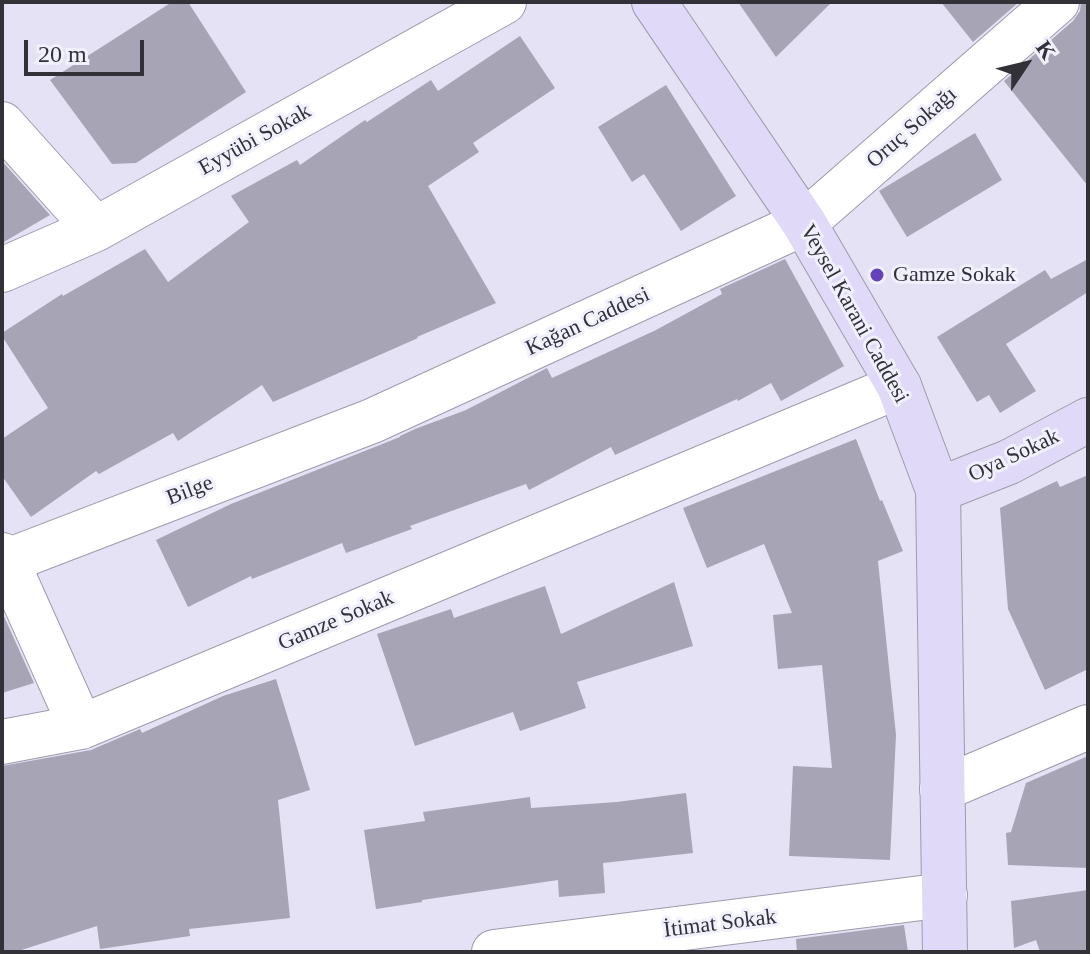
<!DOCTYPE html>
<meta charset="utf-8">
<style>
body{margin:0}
#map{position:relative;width:1090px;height:954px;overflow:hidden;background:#e4e2f4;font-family:Georgia,serif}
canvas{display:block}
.frame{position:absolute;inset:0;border:4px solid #323138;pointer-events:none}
.north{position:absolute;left:986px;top:24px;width:80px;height:80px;-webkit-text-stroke:6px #f1f0fe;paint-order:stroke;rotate:55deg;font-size:22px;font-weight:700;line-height:32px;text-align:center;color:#323138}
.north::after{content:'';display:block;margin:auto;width:28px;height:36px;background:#323138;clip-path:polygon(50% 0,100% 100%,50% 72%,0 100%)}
.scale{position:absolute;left:24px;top:40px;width:120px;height:36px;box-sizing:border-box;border:4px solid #323138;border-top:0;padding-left:10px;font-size:24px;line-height:28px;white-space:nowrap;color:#323138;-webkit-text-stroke:6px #f1f0fe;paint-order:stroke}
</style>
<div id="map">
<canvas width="1090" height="954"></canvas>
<div class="frame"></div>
<div class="north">K</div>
<div class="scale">20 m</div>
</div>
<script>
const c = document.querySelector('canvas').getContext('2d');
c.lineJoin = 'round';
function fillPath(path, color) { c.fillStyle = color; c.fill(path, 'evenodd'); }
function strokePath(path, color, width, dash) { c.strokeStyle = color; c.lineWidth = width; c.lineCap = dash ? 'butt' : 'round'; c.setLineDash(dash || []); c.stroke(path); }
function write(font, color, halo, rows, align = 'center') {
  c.font = font + ' Georgia,serif'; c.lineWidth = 6; c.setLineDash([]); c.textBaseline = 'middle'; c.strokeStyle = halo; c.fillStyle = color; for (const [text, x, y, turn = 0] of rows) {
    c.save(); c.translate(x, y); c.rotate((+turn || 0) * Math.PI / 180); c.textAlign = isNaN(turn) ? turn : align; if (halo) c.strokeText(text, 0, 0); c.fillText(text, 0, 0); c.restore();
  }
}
fillPath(new Path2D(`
 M172,2H188L246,92L136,163L112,164L50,80Z
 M738,2H832L776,57Z
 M941,2H1019L973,42Z
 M1081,2H1088V186L1004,81L1073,21L1080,11Z
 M520,36L555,88L473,143L479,152L428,186L496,303L417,337L418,338L273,402L262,385L178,441L173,433L99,474L96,471L31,517L2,476V439L48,408L2,336V333L62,294L63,296L145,249L168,282L249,222L231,196L297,160L300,165L365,120L367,122L431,80L438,91Z
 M666,85L736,196L681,231L644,174L632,182L598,127Z
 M975,133L1002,180L907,237L879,191Z
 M2,161L50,215L2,243Z
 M785,259L844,366L781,401L771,383L738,401L737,399L615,455L611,447L529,490L526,484L410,526L412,529L346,553L342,543L252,579L251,576L188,607L156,540L231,504L400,437V436L415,429L466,410L547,368L552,378L656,330L722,294L720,289Z
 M1088,259V292L1006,344L1036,391L1000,413L989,395L977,402L937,337L1045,270L1051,279Z
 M856,439L880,501L882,500L903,551L878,561L896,735L890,860L789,856L793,766L832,768L822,665L778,669L773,615L792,613L764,544L707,568L683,508Z
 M1088,475V669L1045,690L1008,609L1000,508L1057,481L1060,487Z
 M674,582L693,646L577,682L586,708L520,731L513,712L415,746L377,634L451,609L454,618L545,586L561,634Z
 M2,612L34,683L2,693Z
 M276,679L310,790L278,800L290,918L189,929L190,936L100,949L97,926L15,952H2V766L91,750L140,729L142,733L223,696Z
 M1088,756V868L1008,865L1006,833L1011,832L1026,783Z
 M686,793L693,853L603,863L605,893L559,897L558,880L422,900V902L376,909L364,830L425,821L423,812L530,797L531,808L617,802Z
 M1088,890V952H1040L1036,940L1014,948L1011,901Z
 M904,925L908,952H797L796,939Z`), '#a6a4b5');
const street = new Path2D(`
 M2,124L96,229
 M2,270L96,229L504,2
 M2,555L7,562L81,727L899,386
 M2,563L372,421L804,223L1057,2
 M2,742L81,727
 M942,789L1088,727
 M494,952L945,895`);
const secondary = new Path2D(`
 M654,2L804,223L899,386L938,490L945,952
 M938,490L1009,462L1088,420`);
strokePath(street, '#9d9bab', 46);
strokePath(secondary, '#9d9bab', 46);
strokePath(street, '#fff', 44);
strokePath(secondary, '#e0daf8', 44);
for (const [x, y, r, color] of [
 [877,275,8,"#6342ba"]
]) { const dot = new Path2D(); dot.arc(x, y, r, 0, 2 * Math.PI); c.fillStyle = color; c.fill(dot); strokePath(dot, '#f1f0fe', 3); }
write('22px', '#323138', '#f1f0fe', [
 ["Oruç Sokağı",912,128,-41],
 ["Eyyübi Sokak",255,140,-29],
 ["Veysel Karani Caddesi",854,314,61],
 ["Kağan Caddesi",588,322,-25],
 ["Oya Sokak",1014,456,-25],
 ["Bilge",190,491,-21],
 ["Gamze Sokak",336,621,-23],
 ["İtimat Sokak",720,924,-7]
]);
write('22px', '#323138', '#f1f0fe', [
 ["Gamze Sokak",893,275]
], 'left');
</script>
